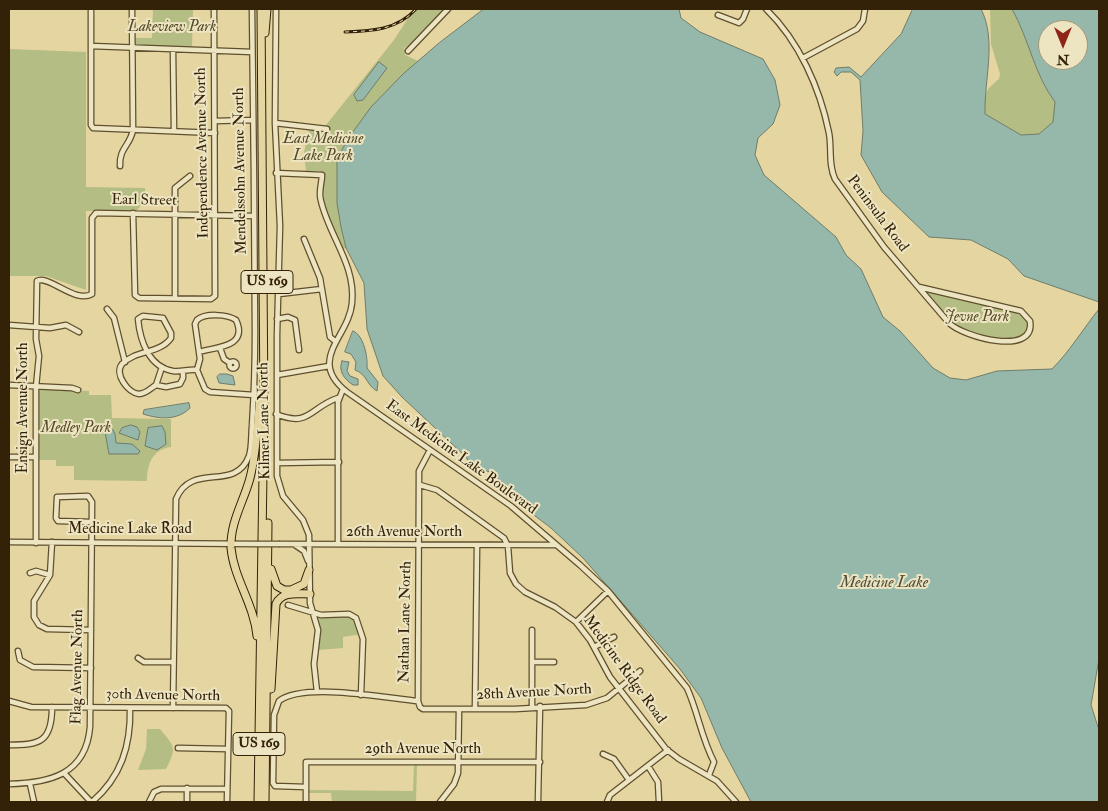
<!DOCTYPE html>
<style>
body{margin:0}
#map{position:relative;width:1108px;height:811px;overflow:hidden;background:#e4d5a1;font-family:"IM FELL Double Pica",serif}
canvas{display:block}
.frame{position:absolute;inset:0;border:10px solid #332208;pointer-events:none}
.north{position:absolute;left:1038px;top:20px;width:50px;height:50px;box-sizing:border-box;background:#ede4c2;border:1px solid #a39678;border-radius:50%;rotate:180deg;font-size:14px;font-weight:700;line-height:20px;text-align:center;color:#332208}
.north::after{content:'';display:block;margin:auto;width:18px;height:22px;background:#8f2418;clip-path:polygon(50% 0,100% 100%,50% 72%,0 100%)}
</style>
<div id="map">
<canvas width="1108" height="811"></canvas>
<div class="frame"></div>
<div class="north">N</div>
</div>
<script>
const c = document.querySelector('canvas').getContext('2d');
c.lineJoin = 'round';
function fillPath(path, color) { c.fillStyle = color; c.fill(path, 'evenodd'); }
function strokePath(path, color, width, dash) { c.strokeStyle = color; c.lineWidth = width; c.lineCap = dash ? 'butt' : 'round'; c.setLineDash(dash || []); c.stroke(path); }
function write(font, color, halo, rows, align = 'center') {
  c.font = font + ' "IM FELL Double Pica",serif'; c.lineWidth = 4; c.setLineDash([]); c.textBaseline = 'middle'; c.strokeStyle = halo; c.fillStyle = color; for (const [text, x, y, turn = 0] of rows) {
    c.save(); c.translate(x, y); c.rotate((+turn || 0) * Math.PI / 180); c.textAlign = isNaN(turn) ? turn : align; if (halo) c.strokeText(text, 0, 0); c.fillText(text, 0, 0); c.restore();
  }
}
fillPath(new Path2D(`
 M153,9H193L192,48L134,45V38H152Z
 M414,9H446L414,43L404,48L405,55L418,61L371,107L347,140L337,160L341,227L346,248L342,249C330,222 320,206 324,175L320,171H306L304,153L309,129L322,130L394,40Z
 M990,9H1012C1029,39 1034,74 1055,102L1053,122L1039,134L1021,135L985,114C985,93 983,92 999,79L1000,74L991,44Z
 M9,49L86,52V187L145,188V198L137,211H86V290L46,276H9Z
 M919,287L1015,309L1030,321L1026,336L1008,341L958,331Z
 M41,389L89,391V395H111L112,418L171,419V447C152,449 147,465 147,481L74,480V466H56V460H39L38,391Z
 M318,616H349L355,619L361,634L343,637V648L318,650L320,633L316,618Z
 M147,729H160C175,747 177,748 166,769L138,770L146,749Z
 M414,765H417L416,802H332L331,793H308V790L413,791Z`), '#b4bd84');
const water = new Path2D(`
 M484,9H679L681,18L700,32L763,59L775,80L780,105L773,124L758,138L755,155L764,175L836,237L846,255L861,269L883,317L900,331L933,368L950,378L966,380L997,371L1052,369C1070,351 1083,329 1099,309V659L1091,705L1099,730V802H751L722,748L701,698L680,669L583,558L551,528L522,506L517,494L490,472L471,466L466,457L402,397L383,376L367,329L364,283L346,248L341,227L337,203V160L347,140L371,107L403,74L439,43Z
 M913,9H981C997,40 984,80 985,114L1021,135L1039,134L1053,122L1055,102C1034,74 1029,39 1012,9H1099V302L1024,276L1008,259L971,240L929,237L882,192L861,155L863,131L860,80L851,72H841L837,76L834,72L836,68L849,67L861,77L901,34ZM1048,30H1078V60H1048Z
 M379,62L387,68L363,100L357,101L354,95Z
 M353,331C364,335 368,358 367,368L378,382L377,391C366,385 368,375 355,370L356,362L351,354L345,352Z
 M342,361L349,362L347,371L350,376L358,379V385H353C344,379 338,371 342,361Z
 M220,374H227L233,376L235,385L219,383L217,377Z
 M189,403L190,408C177,421 159,419 143,414L144,410Z
 M131,425L137,427L140,432L138,440L119,433L122,428Z
 M162,426L165,432L166,444L157,450L145,446L148,428Z
 M113,430L115,434L116,443L132,444L140,451L138,454H109L105,432Z`);
fillPath(water, '#96b8ab');
strokePath(water, '#6e7c6a', 1);
const minor = new Path2D(`
 M91,9V125L93,128L215,133
 M276,9L275,123L280,226L277,335V476L283,496L303,520L309,535L310,603L318,630L314,664L317,692
 M766,9C799,41 820,88 829,133C832,149 828,164 835,179L884,247L949,323C963,337 1036,357 1030,321L1021,311L919,287
 M718,15L739,23L743,19L747,9
 M91,46L252,52
 M173,50L174,131
 M408,51L448,9
 M803,58L857,29L863,21L865,9
 M215,121L253,120
 M275,123L327,129
 M120,166C119,148 130,146 133,130L132,9
 M276,173L322,175C322,183 318,192 321,201C329,236 356,265 352,303C349,337 306,360 347,392L511,506L580,565L608,591L687,688C698,712 701,737 714,762L709,775
 M133,213L135,295L139,298L211,299L215,296L214,9
 M304,239L320,278L330,337L335,341
 M279,294L322,289
 M175,298V188L190,176
 M107,309L114,318L125,362
 M277,319L288,317L295,320L299,350
 M9,325L50,328L66,325L79,332
 M220,348L224,359L230,363
 M229.5 365a3.5 3.5 0 1 1 7 0a3.5 3.5 0 1 1-7 0Z
 M162,367L156,385L166,387L180,384L183,378V371
 M197,370L200,359L195,324L197,320C205,313 227,314 236,320C249,348 214,347 199,352
 M277,375L329,366
 M9,385L72,388L78,390
 M156,385C151,388 146,394 139,394C128,393 114,374 122,364C135,350 160,354 171,338V333L163,318L143,316L138,319C140,341 149,367 173,371C181,372 189,369 197,370L205,389L210,392L254,395
 M276,414C310,428 310,407 338,398
 M430,450L419,471L418,701L420,707L423,709H515L586,705L607,698L640,671
 M9,457H36
 M277,463L339,462
 M420,485L437,490L504,538L508,546L510,573L516,584L525,592L555,607L576,622L590,640L610,677L666,749L679,759L717,781L736,802
 M9,542L258,544
 M52,542L50,575L34,601V617L39,625L47,629L91,630
 M36,543V387L39,356L36,339L37,281C48,274 75,304 92,294V218L96,213L254,216
 M280,544L556,545
 M338,544V402L343,389
 M295,545L304,551L308,561
 M30,573L36,571L50,575
 M288,605L321,615L349,614L356,618L363,639L361,695
 M576,622L608,591
 M594,647L614,637
 M18,651L20,660L33,667L91,668
 M138,658L144,662H173
 M532,662H554
 M9,701L31,707L226,708L229,711L227,802
 M532,707V630
 M173,708L176,499C192,461 235,493 249,456C252,447 251,436 252,426C254,395 255,363 255,331C255,224 253,116 252,9
 M475,709L477,546
 M9,745C40,745 52,742 52,707
 M178,748L228,749
 M603,754L614,759L629,780
 M648,766L658,782L659,802
 M64,773L91,802
 M9,784C49,783 86,775 90,727L92,502L88,496L57,497L56,518L58,521L91,522
 M30,784L34,802
 M306,787L275,786L273,783L274,715L279,701C304,682 386,698 418,701
 M92,802C121,777 131,746 130,708
 M149,802L154,792L161,789H227
 M187,802V788
 M306,802V762H540
 M440,802L454,784L458,773L459,709
 M538,802L540,706
 M607,802L610,795L668,750`);
const highway = new Path2D(`
 M265,33L267,9
 M271,569L277,586L284,590H292
 M291,590L304,584L309,570
 M257,636C254,604 234,579 231,548C230,522 244,501 250,478C257,451 257,425 260,397
 M271,689L276,604C282,591 297,594 310,594
 M258,802L264,408L261,9
 M265,802L268,523`);
strokePath(minor, '#5f4f2e', 7);
strokePath(highway, '#332208', 9);
strokePath(minor, '#ede4c2', 4.5);
strokePath(highway, '#e4d5a1', 7);
const rail = new Path2D(`
 M345,32C372,31 397,30 416,9`);
strokePath(rail, '#332208', 3);
strokePath(rail, '#ede4c2', 1, [4]);
const minorBridge = new Path2D(`
 M258,544H280`);
strokePath(minorBridge, '#5f4f2e', 7, []);
strokePath(minorBridge, '#ede4c2', 4.5);
for (const [x, y, w] of [
 [267,282,52],
 [259,744,52]
]) { const box = new Path2D(); box.roundRect(x - w / 2, y - 11.5, w, 23, 4); c.fillStyle = '#ede4c2'; c.fill(box); strokePath(box, '#332208', 1); }
write('bold 14px', '#332208', null, [
 ["US 169",267,282],
 ["US 169",259,744]
]);
write('italic 15px', '#534927', '#ede4c2', [
 ["Lakeview Park",172,28],
 ["East Medicine",323,140],
 ["Lake Park",323,157],
 ["Jevne Park",977,318],
 ["Medley Park",76,429]
]);
write('15px', '#332208', '#ede4c2', [
 ["Independence Avenue North",203,153,-91],
 ["Mendelssohn Avenue North",241,171,-91],
 ["Earl Street",144,201,1],
 ["Peninsula Road",877,214,53],
 ["Ensign Avenue North",24,408,-90],
 ["Kilmer Lane North",265,421,-91],
 ["East Medicine Lake Boulevard",461,458,36],
 ["Medicine Lake Road",130,530],
 ["26th Avenue North",404,533],
 ["Nathan Lane North",406,622,-89],
 ["Flag Avenue North",78,667,-89],
 ["Medicine Ridge Road",624,670,54],
 ["28th Avenue North",534,693,-3],
 ["30th Avenue North",163,696,1],
 ["29th Avenue North",423,750]
]);
write('italic 16px', '#514f39', '#ede4c2', [
 ["Medicine Lake",884,584]
]);
</script>
